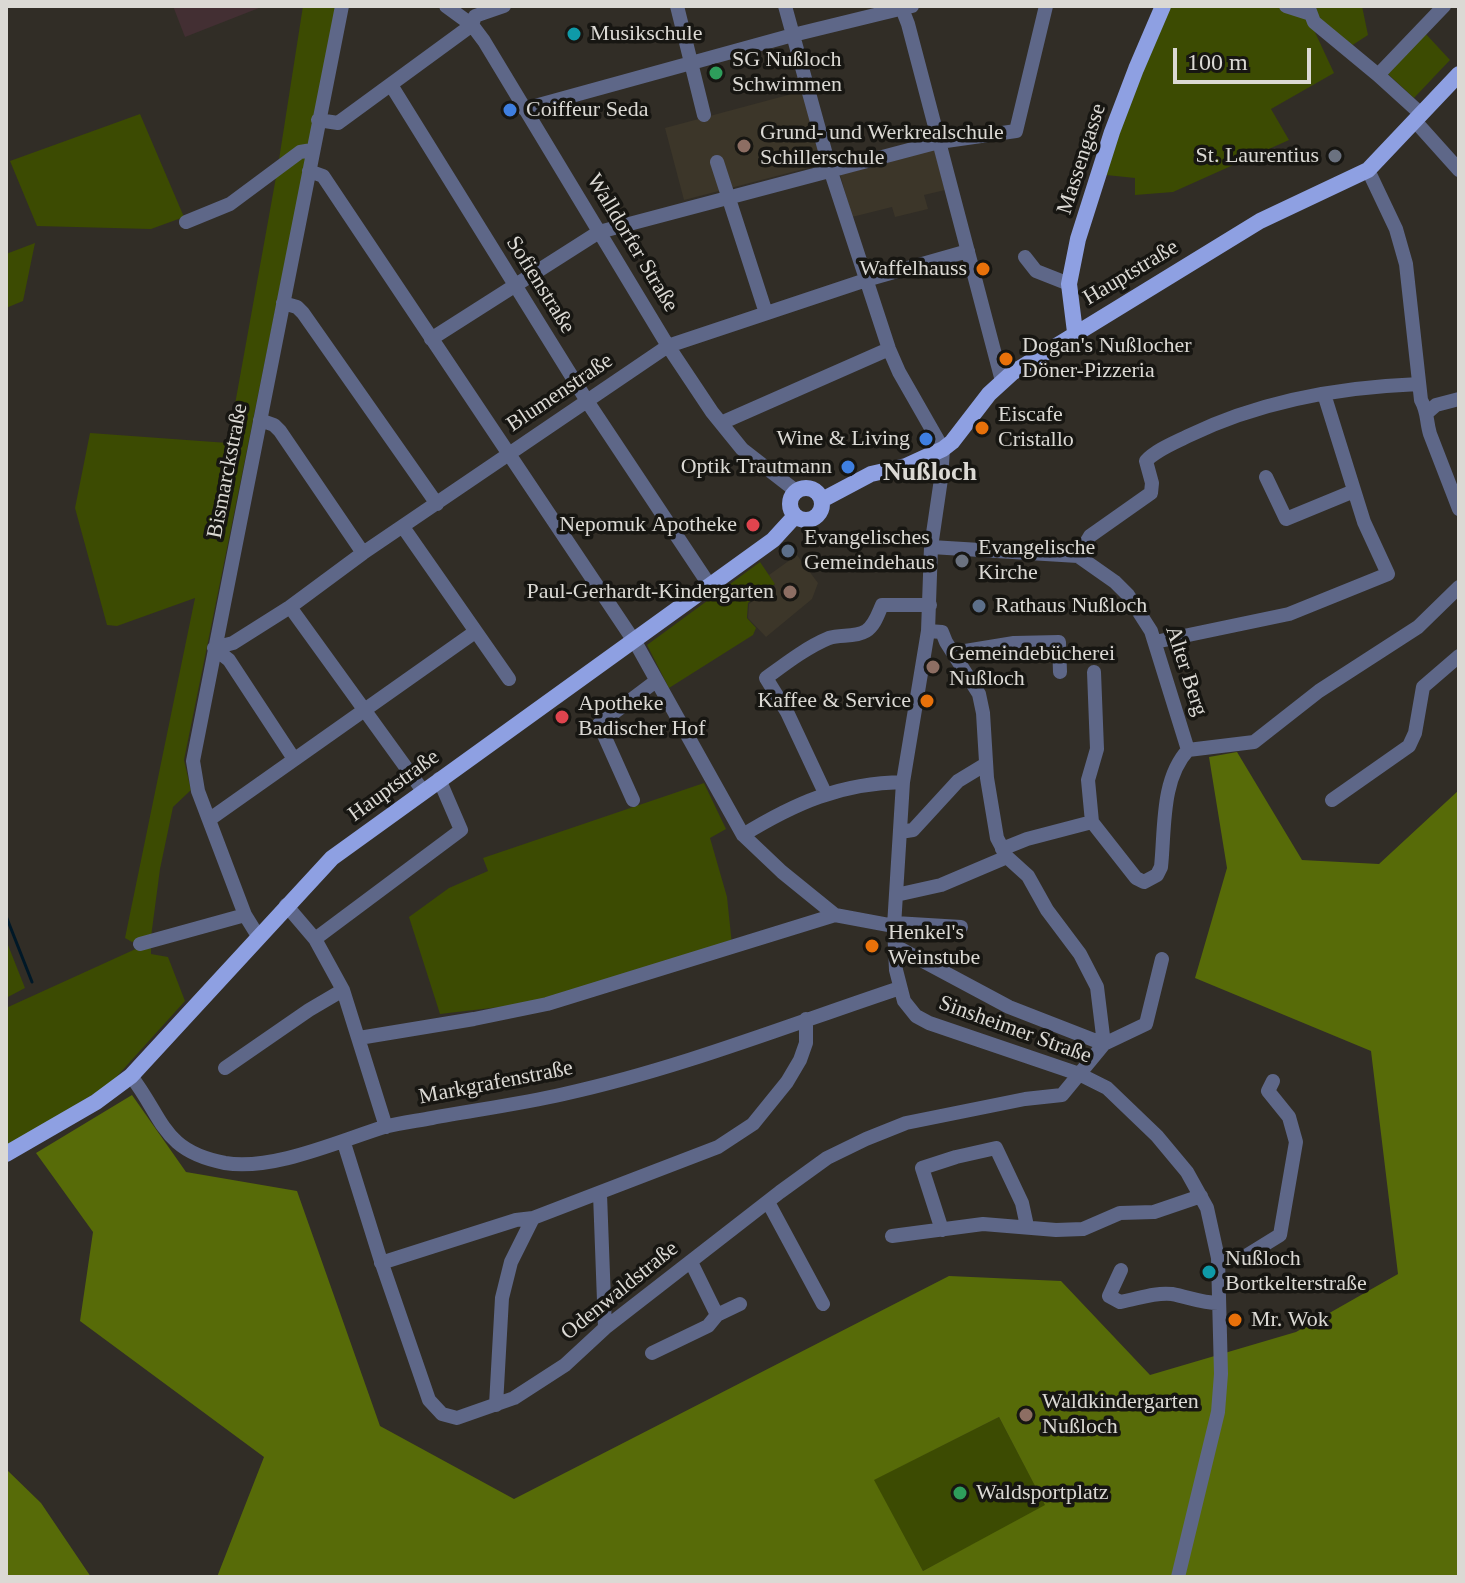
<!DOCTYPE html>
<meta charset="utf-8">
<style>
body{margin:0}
#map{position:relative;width:1465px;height:1583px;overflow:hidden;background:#312d26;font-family:Georgia,serif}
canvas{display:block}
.frame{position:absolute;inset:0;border:8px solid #dbd9d4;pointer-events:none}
.scale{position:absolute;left:1173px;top:48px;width:138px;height:36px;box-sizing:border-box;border:4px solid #dbd9d4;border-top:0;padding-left:10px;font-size:24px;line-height:28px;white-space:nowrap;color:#dbd9d4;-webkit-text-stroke:6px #171612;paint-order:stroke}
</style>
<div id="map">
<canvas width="1465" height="1583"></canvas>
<div class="frame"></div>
<div class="scale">100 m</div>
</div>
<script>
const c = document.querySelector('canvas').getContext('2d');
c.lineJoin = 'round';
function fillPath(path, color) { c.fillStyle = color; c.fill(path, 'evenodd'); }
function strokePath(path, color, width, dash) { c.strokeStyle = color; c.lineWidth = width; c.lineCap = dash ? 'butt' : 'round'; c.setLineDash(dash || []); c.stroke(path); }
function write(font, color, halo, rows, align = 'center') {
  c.font = font + ' Georgia,serif'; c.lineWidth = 7; c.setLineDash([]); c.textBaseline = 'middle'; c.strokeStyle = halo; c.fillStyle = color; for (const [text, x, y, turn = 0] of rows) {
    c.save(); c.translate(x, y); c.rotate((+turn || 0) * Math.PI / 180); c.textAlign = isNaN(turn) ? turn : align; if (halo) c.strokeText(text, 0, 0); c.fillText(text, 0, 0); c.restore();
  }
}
fillPath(new Path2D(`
 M173,6H264L185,37Z`), '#432f33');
fillPath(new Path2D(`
 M803,91L823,164L684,200L665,128Z
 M934,148L945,190L924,195L928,209L895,217L892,207L852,217L840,174Z
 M797,555L818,583L812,599L766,637L748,618L749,604L775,585L769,575Z`), '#3c3629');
fillPath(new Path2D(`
 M303,6H337L184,760L191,790L173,807L160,869L151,937L132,942L125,938L195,598L117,626L107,625L75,508L90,433L228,443L278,166Z
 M1167,6H1281L1307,15L1334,73L1271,109L1289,140L1173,192L1135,195V178L1106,175L1112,146Z
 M1315,6H1362L1368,35L1351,46L1319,18Z
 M1425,33L1450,60L1414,98L1388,74Z
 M140,114L184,217L151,229L37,226L10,161Z
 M35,243L23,301L6,308V254Z
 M760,562L775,584L748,603L747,618L756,628L753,635L669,688L647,645Z
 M704,783L726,829L710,838L727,897L732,945L542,1002L440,1014L409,917L449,888L488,871L483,858Z
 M6,940L25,988L6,998Z
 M151,942V954L168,957L185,1001L110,1084L6,1147V1008Z
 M999,1417L1046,1506L923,1571L873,1480Z`), '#3c4b02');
fillPath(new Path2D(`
 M1237,752L1302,860L1379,864L1459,790V1577H217L264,1457L80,1321L93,1232L36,1153L132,1095L186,1172L297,1191L380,1426L514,1499L949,1276L1061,1281L1150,1375L1296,1332L1398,1274L1371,1051L1195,978L1227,868L1209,757ZM999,1417L1045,1505L923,1571L874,1480Z
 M6,1469L41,1503L91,1577H6Z`), '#576b08');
strokePath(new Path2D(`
 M6,916L32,982`), '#001827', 3);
strokePath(new Path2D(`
 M446,6L472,25L484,41L668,346L712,412L742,449L796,491
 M677,6L704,115
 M785,6L830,169L889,349L899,372L943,449L941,479L931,547L928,631L903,782L894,926L896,970L904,1001L916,1016L929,1023L1079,1074L1107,1088L1157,1136L1187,1172L1207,1208L1218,1258L1221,1374L1218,1412L1178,1577
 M901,6L908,24L1002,381
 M1286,6L1308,13
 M1308,6L1314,22L1378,75L1421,114
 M1378,75L1444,6
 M391,85L587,401L710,586
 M524,109L793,35L912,6
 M318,120L338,123L472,25L475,16L504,6
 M1415,121L1459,170
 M717,162L766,313
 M1368,170L1396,229L1406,264L1421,400C1428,412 1426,421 1430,434L1459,509
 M309,171L323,176L638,647L743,835L782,872L835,915L894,926
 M186,222L230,204L300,152L312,150
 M1025,257L1036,271L1069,284
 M283,303L297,307L303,313L437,504
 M431,339L599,232L939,142L1016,131L1046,6
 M1428,412L1436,405L1459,399
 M260,420L274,425L280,431L363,553
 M721,423L889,349
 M1266,477L1286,519L1354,491
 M403,527L509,679
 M931,547L1078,556L1115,582L1128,595L1151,631L1188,750
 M1078,556L1090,536L1151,493L1152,483L1146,461C1156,450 1174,443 1188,436C1260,401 1338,387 1419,384
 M290,607L423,791
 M1155,642L1289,614L1388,574L1364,522L1324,394
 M214,648L233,643L290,607L363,553L668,346L866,280L968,251
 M214,648L229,660L294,759
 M953,653L1014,643L1059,642L1060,672
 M1094,672L1097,749L1088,780L1092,822L1136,878L1144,882L1157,875L1161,867C1165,829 1161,779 1188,750
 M1188,750L1254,742L1319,691L1418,627L1459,587
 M825,793L787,712L766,678C785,664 807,647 829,638C841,634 854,638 866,631C875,625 878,614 882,605H930
 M633,800L599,724L656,681
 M1332,800L1409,746L1415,733L1423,687L1459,656
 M210,819L475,632
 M900,832L913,830L958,781L986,764
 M743,835C795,803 841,783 903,782
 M1002,849L1027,839L1092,822
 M896,895L941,885L1007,857
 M286,905L315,939L343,990L386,1127
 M895,923L961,927
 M258,936L245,915L198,791L193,761L342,6
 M315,939L461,830L439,779
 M140,944L245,915
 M895,946L1009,1007L1104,1044
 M359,1038L474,1019L547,1004L835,915
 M1104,1044L1146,1024L1162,959
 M225,1068L309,1010L343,990
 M131,1076C164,1119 162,1151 225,1163C273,1171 339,1141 384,1127C399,1123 416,1121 432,1118C476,1110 520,1104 564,1094C678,1069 789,1025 900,988
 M344,1143L380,1258L429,1400L442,1414L457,1418L514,1398L565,1365L605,1328L780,1192L827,1158L866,1139L906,1123L1025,1099L1062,1095L1104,1044L1097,987L1080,954L1047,910L1028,876L1007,857L997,838L987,778L983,713L979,694L946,642L942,632L928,631
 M600,1194L605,1328
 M768,1202L823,1304
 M942,1230L922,1168L956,1157L996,1148L1022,1203L1027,1226
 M892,1236L983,1224L1056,1230L1083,1229L1120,1213L1154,1212L1201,1196
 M1218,1258L1246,1256L1280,1235L1296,1142L1289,1117L1268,1091L1273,1081
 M381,1263L516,1220L533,1218
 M1121,1270L1109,1296L1120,1302C1138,1299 1154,1292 1172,1294C1188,1297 1202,1303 1218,1303
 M717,1315L740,1304
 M652,1353L708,1326L717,1315L691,1262
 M496,1405L502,1298L511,1262L533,1218L718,1147L753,1124L787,1082L800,1060L806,1043V1019`), '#5e6788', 14);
strokePath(new Path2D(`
 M1075,332L1069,284L1078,239L1112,132L1136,69L1163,6
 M790 504a16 16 0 1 1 32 0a16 16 0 1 1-32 0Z
 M822,500L871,474L906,466L943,449L952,442L989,394L1012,373L1260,221L1368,170L1459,74
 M6,1154L96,1102L131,1076L332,858L773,540L795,516`), '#8ea0e2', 16);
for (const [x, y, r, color] of [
 [574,34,8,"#0f9aa8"],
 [716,73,8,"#2e9e5b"],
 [510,110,8,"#3f7fe0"],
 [744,146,8,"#8d6e63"],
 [1335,156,8,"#6b7280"],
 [983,269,8,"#e8710a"],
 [1006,359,8,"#e8710a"],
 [982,428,8,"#e8710a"],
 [926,439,8,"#3f7fe0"],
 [848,467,8,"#3f7fe0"],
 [753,525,8,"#e0444e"],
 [788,551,8,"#5c6f8a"],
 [962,561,8,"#6b7280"],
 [790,592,8,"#8d6e63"],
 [979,606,8,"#5c6f8a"],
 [933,667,8,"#8d6e63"],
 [927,701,8,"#e8710a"],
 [562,717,8,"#e0444e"],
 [872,946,8,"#e8710a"],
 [1209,1272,8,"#0f9aa8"],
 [1235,1320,8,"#e8710a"],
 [1026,1415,8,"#8d6e63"],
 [960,1493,8,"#2e9e5b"]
]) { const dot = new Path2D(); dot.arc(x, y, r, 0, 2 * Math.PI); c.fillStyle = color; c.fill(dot); strokePath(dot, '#171612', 3); }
write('22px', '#dbd9d4', '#171612', [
 ["Musikschule",590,34],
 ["SG Nußloch",732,60],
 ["Schwimmen",732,85],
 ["Coiffeur Seda",526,110],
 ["Grund- und Werkrealschule",760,133],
 ["Schillerschule",760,158],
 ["St. Laurentius",1319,156,"right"],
 ["Waffelhauss",967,269,"right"],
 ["Dogan's Nußlocher",1022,346],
 ["Döner-Pizzeria",1022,371],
 ["Eiscafe",998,415],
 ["Cristallo",998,440],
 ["Wine & Living",910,439,"right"],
 ["Optik Trautmann",832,467,"right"],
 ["Nepomuk Apotheke",737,525,"right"],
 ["Evangelisches",804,538],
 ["Gemeindehaus",804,563],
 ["Evangelische",978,548],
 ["Kirche",978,573],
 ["Paul-Gerhardt-Kindergarten",774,592,"right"],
 ["Rathaus Nußloch",995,606],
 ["Gemeindebücherei",949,654],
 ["Nußloch",949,679],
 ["Kaffee & Service",911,701,"right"],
 ["Apotheke",578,704],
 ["Badischer Hof",578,729],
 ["Henkel's",888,933],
 ["Weinstube",888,958],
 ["Nußloch",1225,1259],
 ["Bortkelterstraße",1225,1284],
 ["Mr. Wok",1251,1320],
 ["Waldkindergarten",1042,1402],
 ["Nußloch",1042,1427],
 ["Waldsportplatz",976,1493]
], 'left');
write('22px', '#dbd9d4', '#171612', [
 ["Massengasse",1082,159,-72],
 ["Walldorfer Straße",632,243,59],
 ["Hauptstraße",1131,273,-31],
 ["Sofienstraße",540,285,58],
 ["Blumenstraße",560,393,-34],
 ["Bismarckstraße",228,471,-79],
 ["Alter Berg",1186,671,72],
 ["Hauptstraße",394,786,-36],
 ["Sinsheimer Straße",1015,1030,20],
 ["Markgrafenstraße",496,1083,-11],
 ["Odenwaldstraße",620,1291,-39]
]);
write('bold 26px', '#dbd9d4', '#171612', [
 ["Nußloch",930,473]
]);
</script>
